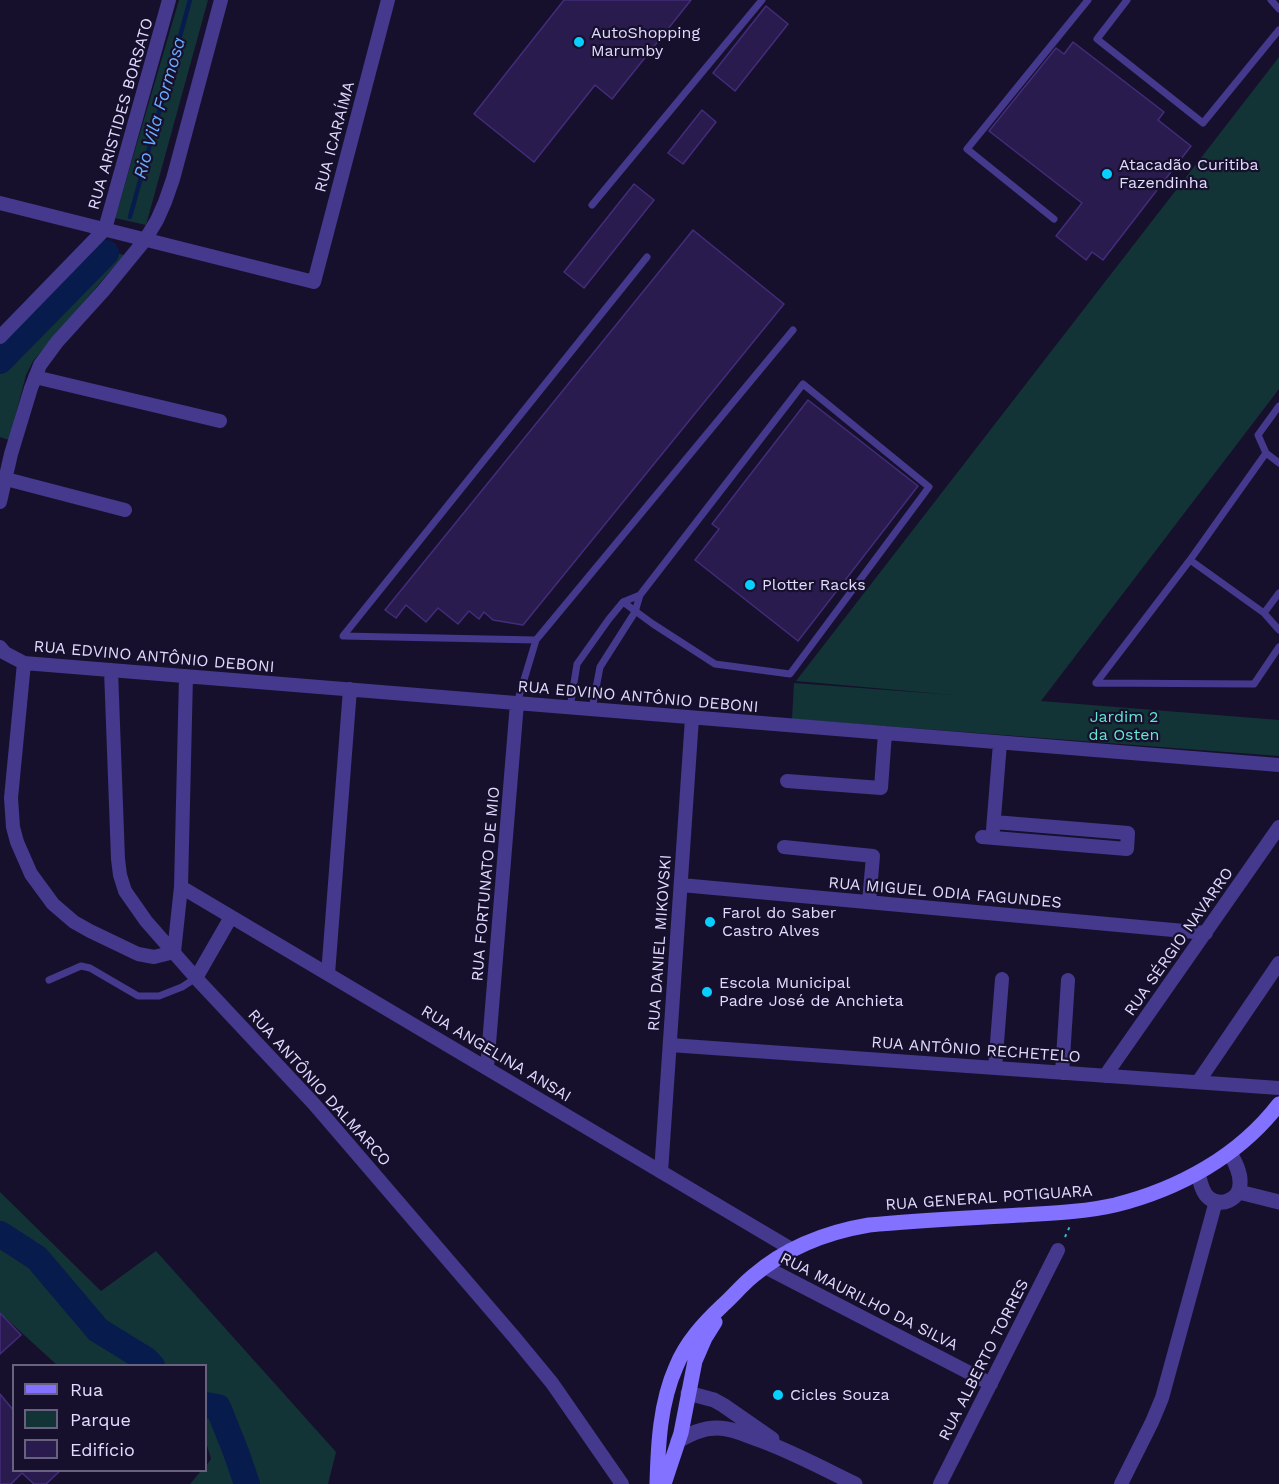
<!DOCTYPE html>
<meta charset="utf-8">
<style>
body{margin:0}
#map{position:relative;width:1279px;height:1484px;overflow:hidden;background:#17102c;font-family:"Work Sans",sans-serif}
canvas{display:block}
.legend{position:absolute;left:12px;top:1364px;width:195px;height:108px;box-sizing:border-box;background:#17102c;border:2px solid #686180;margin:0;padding:8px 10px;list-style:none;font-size:18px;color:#e2dbff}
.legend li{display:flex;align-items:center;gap:12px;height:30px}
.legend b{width:30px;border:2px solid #686180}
</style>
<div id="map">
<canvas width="1279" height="1484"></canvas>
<ul class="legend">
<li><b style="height:8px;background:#8272ff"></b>Rua</li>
<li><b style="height:16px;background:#123436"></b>Parque</li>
<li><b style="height:16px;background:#2a1b4e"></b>Edifício</li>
</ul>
</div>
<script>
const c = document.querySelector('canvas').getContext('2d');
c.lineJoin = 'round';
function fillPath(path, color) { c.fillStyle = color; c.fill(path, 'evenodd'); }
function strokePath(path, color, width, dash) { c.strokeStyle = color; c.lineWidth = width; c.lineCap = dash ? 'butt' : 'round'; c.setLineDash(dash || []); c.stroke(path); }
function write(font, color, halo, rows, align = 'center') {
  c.font = font + ' "Work Sans",sans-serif'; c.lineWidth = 4.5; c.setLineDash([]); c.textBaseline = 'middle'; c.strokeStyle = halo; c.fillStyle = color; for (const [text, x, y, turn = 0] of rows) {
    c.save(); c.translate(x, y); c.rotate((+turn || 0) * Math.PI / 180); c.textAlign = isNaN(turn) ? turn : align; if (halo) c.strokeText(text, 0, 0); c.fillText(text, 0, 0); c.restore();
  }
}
fillPath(new Path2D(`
 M179,0H208L146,225L115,218Z
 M1279,57V389L1041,701L1279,720V756L792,719L794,683L954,695L796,681Z
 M95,247L124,255L33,361L26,375L9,440L0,437V349Z
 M0,1192L101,1291L156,1251L336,1452L328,1484H190L201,1471L206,1470V1466L211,1459L206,1442V1366L57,1365L0,1313Z`), '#123436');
strokePath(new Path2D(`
 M130,217L190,0`), '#081b4d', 4.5);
strokePath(new Path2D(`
 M0,361L106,253
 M0,1234L37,1258L98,1330L145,1359L152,1366
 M206,1405L218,1407L236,1452L247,1484`), '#081b4d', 26);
const building = new Path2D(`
 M564,0H691L612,99L595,85L534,162L474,114Z
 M766,6L788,24L735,91L713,73Z
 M1073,42L1164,112L1158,120L1191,146L1103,260L1092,252L1086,260L1056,236L1082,203L989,131L1056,48L1064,54Z
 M702,110L716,122L683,164L668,153Z
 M634,184L654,200L584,288L564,272Z
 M693,230L784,304L523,625L493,620L484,612L479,619L469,611L458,624L438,608L426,622L406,605L396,618L385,610Z
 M808,400L918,486L798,641L695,560L719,529L712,524Z
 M0,1313L21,1335L0,1354Z
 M0,1394L14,1411V1470H61L46,1484H34L22,1473L11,1484H0Z`);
fillPath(building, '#2a1b4e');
strokePath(building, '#432c7b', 1.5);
strokePath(new Path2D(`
 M1065,1237L1070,1226`), '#2abfc4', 2, [3, 4.5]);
strokePath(new Path2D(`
 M1127,0L1097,39L1203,123L1279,30
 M1271,0L1279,9
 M592,205L762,0
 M1054,219L967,149L1088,0
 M1266,453L1279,463
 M1190,560L1264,613L1279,630
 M1264,613L1279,593
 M536,640L793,330
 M1096,683L1190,560L1266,453L1258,435L1279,406
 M1096,683L1254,684L1279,647
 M517,703L536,640L343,636L647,257
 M570,708L577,664L609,619L623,602L640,595
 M592,709L600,667L635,612L640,595L803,384L929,487L790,674L715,664L653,624L623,602
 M49,980L81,966L90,968L138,996H159L182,987L196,978`), '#44398d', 7);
strokePath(new Path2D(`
 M0,203L314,282L388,0
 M0,337L105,229L169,0
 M35,377L220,421
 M6,479L125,510
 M0,502L11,454L31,388L40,365L57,342L104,290L145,240L157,220L165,202L173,179L221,0
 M0,647L5,653L24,663L1279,765
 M24,663L11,798L13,827L17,842L31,874L53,904L74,922L90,931L138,954L154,957L174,952
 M111,670L118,859L120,875L125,891L146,921L196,978L314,1104L515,1338L552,1383L622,1484
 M787,781L881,788L885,733
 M993,830L1000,743
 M982,837L1127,849L1128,833L994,822
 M784,847L873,856L869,902
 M681,885L1206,933
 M181,887L793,1250
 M174,952L181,887L186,676
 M328,974L350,689
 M196,978L231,917
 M670,1045L1279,1088
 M487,1068L517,703
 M995,1068L1002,979
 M1062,1073L1068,980
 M1105,1076L1279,827
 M1198,1082L1279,963
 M661,1172L692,718
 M765,1267L991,1384
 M940,1484L1058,1250
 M1121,1484L1152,1422L1162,1398L1216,1201`), '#44398d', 14);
strokePath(new Path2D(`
 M1198,1173C1200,1181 1202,1193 1209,1198C1221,1208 1240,1199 1240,1184C1241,1173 1235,1162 1230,1153
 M1239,1192L1279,1202
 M688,1393L714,1400L723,1405L772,1439
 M678,1441C690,1434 702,1428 717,1428C731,1428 744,1434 757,1439C791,1451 822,1468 855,1484`), '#44398d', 15);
strokePath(new Path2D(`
 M657,1484C658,1445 660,1403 676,1367C686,1342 704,1323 723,1305C733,1296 742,1285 753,1276C786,1248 827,1232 869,1225C919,1220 970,1218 1020,1215C1052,1213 1084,1212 1115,1205C1179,1189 1239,1156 1279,1104
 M664,1484L681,1433L695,1361L705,1338L715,1322`), '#8272ff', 15);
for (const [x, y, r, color] of [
 [579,42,6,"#07cfff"],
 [1107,174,6,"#07cfff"],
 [750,585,6,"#07cfff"],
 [710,922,6,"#07cfff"],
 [707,992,6,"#07cfff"],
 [778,1395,6,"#07cfff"]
]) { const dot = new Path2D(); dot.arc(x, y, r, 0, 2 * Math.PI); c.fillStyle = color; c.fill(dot); strokePath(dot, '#17102c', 2); }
write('16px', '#e2dbff', '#17102c', [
 ["AutoShopping",591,33],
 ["Marumby",591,51],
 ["Atacadão Curitiba",1119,165],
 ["Fazendinha",1119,183],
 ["Plotter Racks",762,585],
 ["Farol do Saber",722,913],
 ["Castro Alves",722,931],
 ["Escola Municipal",719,983],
 ["Padre José de Anchieta",719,1001],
 ["Cicles Souza",790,1395]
], 'left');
write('16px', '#e2dbff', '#17102c', [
 ["RUA ARISTIDES BORSATO",121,114,-74],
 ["RUA ICARAÍMA",335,137,-75],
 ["RUA EDVINO ANTÔNIO DEBONI",154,657,5],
 ["RUA EDVINO ANTÔNIO DEBONI",638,697,5],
 ["RUA FORTUNATO DE MIO",486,884,-85],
 ["RUA MIGUEL ODIA FAGUNDES",945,893,5],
 ["RUA SÉRGIO NAVARRO",1179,942,-55],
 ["RUA DANIEL MIKOVSKI",660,943,-86],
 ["RUA ANTÔNIO RECHETELO",976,1050,4],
 ["RUA ANGELINA ANSAI",496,1054,31],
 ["RUA ANTÔNIO DALMARCO",319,1088,48],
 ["RUA GENERAL POTIGUARA",989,1198,-4],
 ["RUA MAURILHO DA SILVA",869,1302,27],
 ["RUA ALBERTO TORRES",984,1360,-63]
]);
write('16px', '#5fe7d1', '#17102c', [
 ["Jardim 2",1124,717],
 ["da Osten",1124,735]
]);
write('italic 18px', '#69acff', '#17102c', [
 ["Rio Vila Formosa",160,108,-74]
]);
</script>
